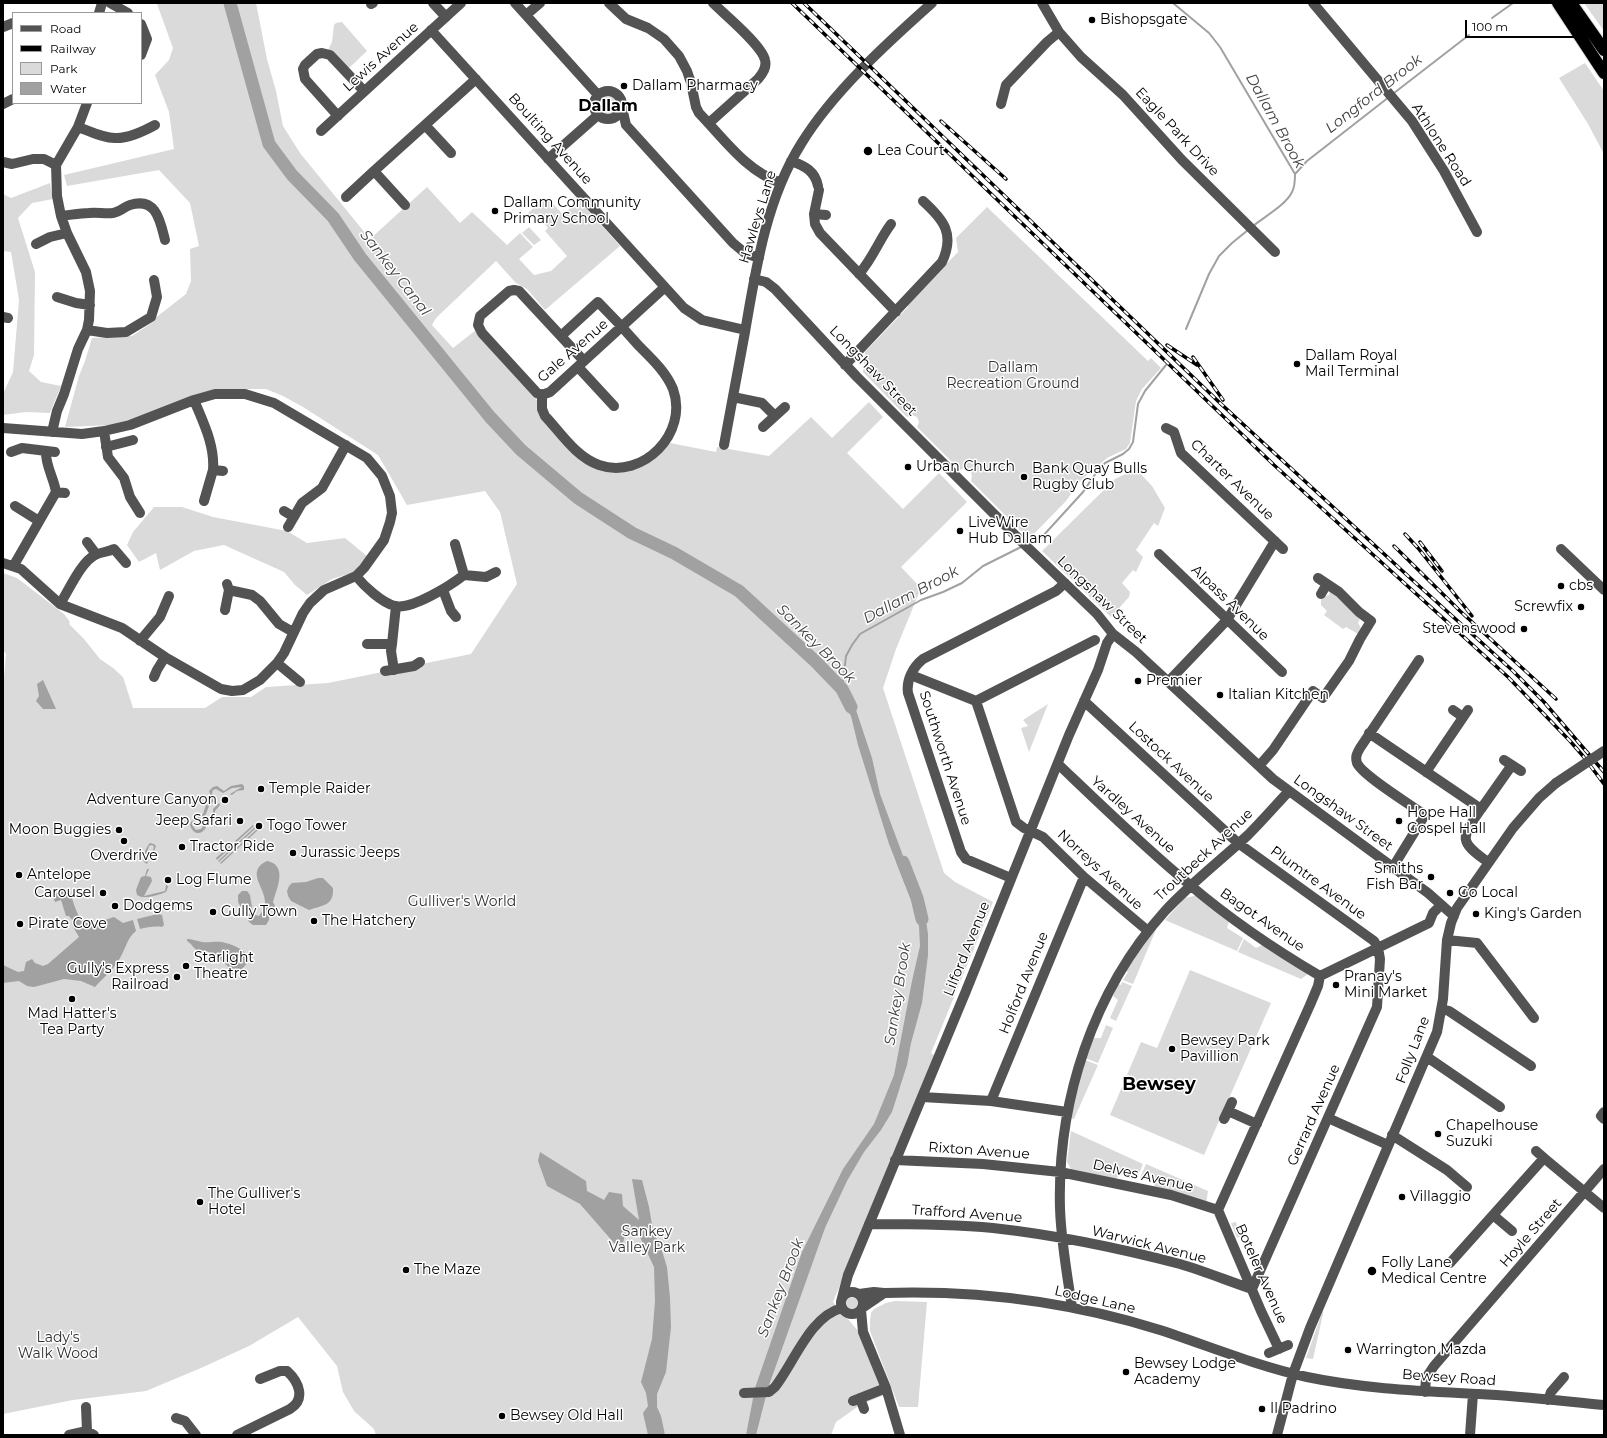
<!DOCTYPE html>
<style>
body{margin:0}
#map{position:relative;width:1607px;height:1438px;overflow:hidden;background:#fff;font-family:Montserrat,sans-serif}
canvas{display:block}
.frame{position:absolute;inset:0;border:4px solid #000;pointer-events:none}
.legend{position:absolute;left:12px;top:12px;width:130px;height:92px;box-sizing:border-box;background:#fff;border:1px solid #999;margin:0;padding:5px 7px;list-style:none;font-size:12px;color:#000}
.legend li{display:flex;align-items:center;gap:8px;height:20px}
.legend b{width:20px;border:1px solid #999}
.scale{position:absolute;left:1465px;top:20px;width:111px;height:18px;box-sizing:border-box;border:2px solid #000;border-top:0;padding-left:5px;font-size:12px;line-height:14px;white-space:nowrap;color:#000;-webkit-text-stroke:3px #fff;paint-order:stroke}
</style>
<div id="map">
<canvas width="1607" height="1438"></canvas>
<div class="frame"></div>
<ul class="legend">
<li><b style="height:5px;background:#535353"></b>Road</li>
<li><b style="height:5px;background:#000"></b>Railway</li>
<li><b style="height:11px;background:#dadada"></b>Park</li>
<li><b style="height:11px;background:#a1a1a1"></b>Water</li>
</ul>
<div class="scale">100 m</div>
</div>
<script>
const c = document.querySelector('canvas').getContext('2d');
c.lineJoin = 'round';
function fillPath(path, color) { c.fillStyle = color; c.fill(path, 'evenodd'); }
function strokePath(path, color, width, dash) { c.strokeStyle = color; c.lineWidth = width; c.lineCap = dash ? 'butt' : 'round'; c.setLineDash(dash || []); c.stroke(path); }
function write(font, color, halo, rows, align = 'center') {
  c.font = font + ' Montserrat,sans-serif'; c.lineWidth = 3; c.setLineDash([]); c.textBaseline = 'middle'; c.strokeStyle = halo; c.fillStyle = color; for (const [text, x, y, turn = 0] of rows) {
    c.save(); c.translate(x, y); c.rotate((+turn || 0) * Math.PI / 180); c.textAlign = isNaN(turn) ? turn : align; if (halo) c.strokeText(text, 0, 0); c.fillText(text, 0, 0); c.restore();
  }
}
fillPath(new Path2D(`
 M155,3H256L267,59L276,91L283,126L300,153L370,239L427,187L460,223L472,212L507,245L520,233L533,247L519,259L534,275L551,271L567,256L545,231L548,228L536,214L532,218L528,213L543,200L545,202L549,199L563,215L574,205V200L577,198L620,246L545,310L527,289L516,283L496,261L436,318L432,325L453,348L476,330L536,398L543,421L602,469L659,454L670,443L716,452L717,447L769,456L811,417L832,438L869,402L883,417L847,453L903,509L939,473L967,502L901,567L921,588L896,649L883,688L944,873L955,882L993,902L931,1053L935,1056L833,1302L860,1333L884,1395L860,1405L836,1422L831,1435H376L374,1429L354,1411L343,1392L337,1366L298,1317L249,1346L201,1368L146,1391L73,1400L3,1414V690L6,654L3,650V573L17,578L64,614L70,622L69,624L84,639L100,659L113,668L123,677L133,708H205L222,697H251L266,687L328,683L471,654L517,584L500,512L485,491L407,505L378,455L303,407L283,396L266,389H220L166,411L113,425L65,427L79,376L85,361L92,338L132,336L153,322L154,319L186,294L191,281L190,249L199,246L190,203L159,170L67,186L64,175L174,149L169,112L155,75L169,60L173,48L157,4Z
 M1584,3H1604V31Z
 M342,22L367,51L349,68L328,50L332,42L334,25L336,23Z
 M1585,63L1604,91V154L1588,124L1559,78Z
 M599 105a9 9 0 1 1 18 0a9 9 0 1 1-18 0Z
 M50,183L53,199L32,203L18,218L35,272L34,355L29,371L41,382L61,386L50,413L26,412L3,415V394L13,372L19,300L11,252L3,251V194L11,198Z
 M987,207L1148,361L1151,358L1161,368L1142,389L1136,401L1130,443L1126,449L1107,458L1081,480L1066,501L1029,539L971,481C973,474 971,469 964,468L960,470L917,427L919,422L917,417L912,415L907,417L863,372L865,352L908,307L907,304L958,252L956,238Z
 M529,227L541,240L534,245L522,233Z
 M1136,469L1152,486L1165,508L1158,526L1154,523L1136,550L1143,557L1136,572L1133,570L1122,583L1130,592L1129,597L1111,617L1042,551L1115,479Z
 M154,507H182L213,517L287,531L307,543L345,538L368,557L352,573L332,579L307,595L295,585L284,572L224,545L194,551L160,570L156,553L139,562L127,545L133,532Z
 M1330,591L1360,619L1358,623L1361,628L1358,634L1346,627L1343,629L1324,615L1327,611L1321,605V600L1323,597L1329,595Z
 M1048,704L1029,752L1021,728L1028,726L1023,720Z
 M1198,895L1229,921L1227,928L1243,938L1237,951L1165,920L1185,898Z
 M1158,925L1133,984L1123,980L1128,972L1126,971L1147,938Z
 M1244,939L1256,948L1262,945L1308,974L1301,979L1238,952Z
 M1190,970L1271,1003L1204,1155L1110,1115L1141,1042L1157,1048Z
 M1122,982L1132,986L1116,1021L1110,1018L1118,1000L1113,996L1118,984L1121,985Z
 M1106,1025L1113,1028L1098,1063L1085,1058L1094,1038H1101Z
 M1085,1060L1098,1065L1074,1119L1070,1118Z
 M1071,1131L1143,1164L1137,1178L1120,1174L1116,1179L1071,1169L1067,1162Z
 M1146,1164L1208,1191L1206,1204L1155,1188L1154,1182L1140,1178Z
 M1236,1222L1238,1229L1242,1227L1244,1232L1242,1235L1237,1238L1231,1223Z
 M846.5 1303a5.5 5.5 0 1 1 11 0a5.5 5.5 0 1 1-11 0Z
 M895,1301L927,1302L918,1407H899L870,1331V1321L871,1313L874,1309L886,1303Z
 M1323,1310V1314L1313,1359L1306,1358Z`), '#dadada');
fillPath(new Path2D(`
 M43,680L56,709H43L36,701L39,696L37,684Z
 M847,690L853,701L872,758L880,794L902,853L909,879L926,921L928,934V955L922,1003L911,1043L907,1065L892,1112L881,1130L864,1152L847,1181L825,1228L768,1388L756,1435H746L755,1388L802,1252L843,1169L874,1124L894,1075L912,981L920,946L919,926L914,907L889,844L858,745L851,716L838,695Z
 M242,784L244,786V790L237,791L232,795L230,794L242,787L232,788L223,793L216,789L213,790L212,793L215,800L209,806L205,816L195,821L192,825L196,830L201,829L206,822L213,818V809L219,803L220,805L215,811V820C213,822 210,822 208,823C205,826 207,826 205,829C199,837 192,832 190,825L191,822L203,814L206,805L212,799L209,791L213,787L217,786L224,791L231,786Z
 M253,825L254,826L217,860L216,858Z
 M255,827L256,828L219,862L218,861Z
 M257,829L258,830L221,864L220,863Z
 M150,843L154,844L156,846L153,854H152L154,846L151,845L149,846L145,859L148,862L147,864L144,862C142,857 146,847 150,843Z
 M267,861C288,865 277,888 273,902L275,906L269,913V920L266,925H253L249,922L238,902V895L242,891H247L250,895L253,914L259,916C261,913 265,909 265,905C267,888 244,872 267,861Z
 M147,869H149L146,876L151,877L152,881L144,896L165,891L166,885H167L168,887L166,892C158,895 145,900 137,895L136,890L141,877L145,876Z
 M318,878H323L333,888C334,906 323,905 309,910L291,901L288,896L287,891L289,886L292,883L306,882Z
 M69,889C73,899 77,923 89,923C97,924 107,919 114,917L123,923L133,920L136,931C127,938 126,948 120,958C114,969 103,978 95,987L81,981L64,979L34,987L27,986L19,981L3,983V965L18,972L24,971L26,962L32,959L35,963L43,966L48,964L79,937L72,925L73,921L69,916H66L61,900L55,902L52,895Z
 M158,914L162,915L164,925L162,927C156,926 147,927 140,929L137,919Z
 M187,939C192,939 197,941 202,942C208,943 215,941 222,942C231,944 249,950 249,961L242,969L237,972L233,971L214,954L206,951L200,953C194,949 192,944 187,941Z
 M540,1152L586,1181L587,1191L604,1200L609,1192L622,1194L623,1206L639,1220L632,1179L642,1180L649,1207L653,1231L661,1248L667,1267L670,1298L671,1327L666,1372L657,1394V1407L661,1416L665,1435H648L643,1413L648,1406L646,1393L641,1382L652,1339L655,1301L654,1267L639,1235L630,1230L625,1235L621,1251L580,1204L547,1186L538,1161Z`), '#a1a1a1');
strokePath(new Path2D(`
 M1173,3L1209,33L1220,47L1295,174C1295,180 1295,187 1292,192C1286,205 1264,217 1253,226
 M1492,18L1513,3
 M1394,93L1469,35
 M1295,174L1307,161L1389,97
 M1186,329L1209,274L1219,256L1232,243L1248,230
 M1028,543L1042,537L1083,492L1096,473L1105,463L1123,454L1129,449L1133,442L1138,404L1145,391L1166,365
 M842,689L846,656L852,645L860,634L921,600L943,592L962,583L983,566L1023,546`), '#a1a1a1', 2);
strokePath(new Path2D(`
 M230,3L269,144L292,175L333,217L360,257L490,417L521,450L578,498L632,533L674,553L739,591L816,662L842,689L851,707
 M903,862L917,898L922,919`), '#a1a1a1', 13);
const highway = new Path2D(`
 M1558,3L1604,73
 M1571,3L1604,50`);
strokePath(highway, '#dbdbdb', 14);
strokePath(new Path2D(`
 M110,3L128,13
 M433,3L446,17
 M515,3L598,95
 M609,3L626,19L648,28L664,39L679,56L687,71L691,83L696,107L699,113C724,139 746,171 781,183
 M1042,3L1059,32L1081,57L1123,95L1182,160L1275,252
 M1313,3L1412,121L1444,171L1477,232
 M371,4L373,3
 M99,13L102,3
 M526,15L540,3
 M141,24L147,39L141,55
 M3,27L13,23
 M431,30L684,308L702,320L745,330
 M594 105a14 14 0 1 1 28 0a14 14 0 1 1-28 0Z
 M3,104L13,99
 M1001,104L1006,85L1047,42L1059,32
 M622,108L626,125L733,243L745,253L759,258
 M338,116L305,79L303,69L305,65L317,54L322,53L330,55L364,91
 M709,123L758,79C763,73 767,67 765,60C762,45 724,14 713,3
 M425,125L451,153
 M78,127C89,131 105,139 117,138C130,138 144,131 155,125
 M321,131L461,3
 M548,159L598,115
 M791,161C805,166 815,171 818,186
 M3,162L12,164L33,159H44L56,165
 M819,190L814,214L826,215
 M346,197L374,171
 M405,205L374,171L476,79
 M814,214L815,224L820,233L896,312
 M61,216C71,215 80,213 89,213C97,212 105,214 113,213C120,212 124,207 130,205C156,197 160,220 165,240
 M36,244L50,237L67,233
 M859,274C873,258 879,240 891,224
 M754,279L766,282L775,289L857,377L1022,542L1097,614L1113,634L1136,652L1273,779L1428,893L1454,916
 M57,297L76,303L90,305
 M3,317L8,318
 M87,330L107,333L126,332L151,317L157,297L154,280
 M845,365L942,262C955,234 944,220 923,201
 M578,367L614,406
 M542,395V409L545,416C561,433 576,457 599,465C643,480 689,433 673,389C666,372 652,359 639,346C626,331 612,316 598,302L561,336
 M542,395L537,393L482,333L478,325L480,316L509,291L514,290L519,291L584,361
 M542,395L550,392L665,287
 M733,397L762,403L775,416
 M194,400C203,422 215,445 213,470
 M763,427L785,407
 M3,428L82,434L104,431L130,425L194,400L215,394H245L274,403L367,458L382,476L390,496L392,513L390,522L384,540L364,568L356,576L324,590L310,603L303,613L284,653L277,663L260,680L243,690L232,691L221,689L165,657L122,628L60,604L21,569L3,563
 M1166,428L1174,432L1181,453L1283,549
 M104,431L108,457L124,478L130,497L140,513
 M52,432L57,411L64,394L78,349L87,330L89,320L90,291L86,272L67,233L61,216L57,196L56,165L78,127L87,103
 M724,445C731,407 738,369 745,332C756,268 766,200 801,144C832,93 887,43 932,3
 M106,447L133,440
 M46,451C45,465 54,478 56,492L65,493
 M11,452L22,448L55,452
 M204,501L213,470L223,471
 M15,506L39,521
 M284,511L294,517
 M288,527L302,503L322,488L346,445
 M87,542L96,554
 M455,544L464,575L486,577L496,572
 M1561,549L1604,590
 M1159,554L1282,672
 M14,565L56,492
 M356,576C364,586 382,603 395,606C412,610 451,585 464,575
 M229,590L252,595L260,601L279,624L293,632
 M443,590L451,611L456,617
 M1321,594L1327,584
 M60,604C69,590 81,562 95,555C101,552 108,552 114,549L126,563
 M225,610L229,590L227,584
 M1095,640L976,701L1016,822L1024,828L1043,837L1084,877L1148,931
 M140,641L160,617L169,596
 M367,644H392L396,606
 M392,644L391,651L394,670
 M277,663L300,682
 M385,671L414,666L420,662
 M911,675L976,701
 M154,677L157,670L165,657
 M1168,682L1227,620L1275,541
 M1453,710L1463,717
 M1369,733L1481,809C1461,838 1458,841 1488,862
 M1504,760L1521,771
 M1058,764C1101,805 1144,847 1190,885C1230,919 1274,949 1320,976
 M1259,766L1273,750L1313,691L1323,698L1349,661L1360,639L1371,621L1359,612L1339,592L1318,578
 M1426,772L1468,710
 M1481,809L1512,765
 M1393,867L1425,815C1412,806 1362,775 1357,763C1355,757 1357,753 1360,748L1419,660
 M1011,878L966,859L961,852L908,693C906,680 913,667 923,659L1056,591L1065,583
 M1447,940L1477,943L1534,1018
 M1320,976L1429,923L1433,913L1437,909
 M1442,1009L1449,1011L1531,1066
 M1427,1057L1500,1107
 M922,1097L991,1101L1067,1112
 M991,1101L1084,877
 M1228,1111L1257,1124
 M1604,1112L1601,1116L1604,1119
 M1328,1118L1388,1145
 M1224,1119L1232,1102
 M1392,1135L1447,1170L1467,1187
 M1536,1151L1544,1158
 M895,1160L983,1164L1060,1172L1171,1195L1218,1210
 M1218,1210L1310,1005L1318,986L1320,976
 M1218,1210L1261,1311L1279,1349
 M1493,1215L1512,1231
 M869,1224C911,1224 952,1224 993,1228C1056,1235 1119,1248 1180,1264C1204,1271 1228,1281 1252,1289L1377,1007L1380,959L1378,948L1374,941L1238,843L1084,701
 M1450,1263L1544,1158L1604,1208
 M841 1303a11 11 0 1 1 22 0a11 11 0 1 1-22 0Z
 M884,1293C977,1290 1071,1302 1160,1330C1209,1346 1257,1366 1307,1377C1364,1389 1422,1391 1479,1394C1521,1396 1562,1401 1604,1405
 M859,1294L874,1292L884,1293L862,1308
 M842,1298L848,1275L966,991L1069,735L1098,670L1107,643L1113,634
 M1072,1307C1067,1274 1061,1241 1060,1208C1057,1101 1093,991 1165,911C1191,883 1220,861 1248,835C1262,821 1275,806 1289,791
 M861,1310L863,1332L886,1388L900,1435
 M1269,1353L1288,1345
 M1425,1392L1426,1378L1434,1366L1604,1169
 M744,1393L769,1392L775,1387C794,1363 810,1316 842,1308
 M860,1398L864,1409
 M1548,1400L1551,1392L1564,1377
 M853,1401L886,1388
 M86,1407L87,1431
 M176,1418L185,1421L196,1435
 M69,1435L87,1431L94,1435
 M237,1435L290,1409C306,1399 299,1382 287,1371H280L260,1379
 M1277,1435L1293,1374L1310,1328L1437,1032L1443,999L1447,940L1451,923L1457,908L1513,828L1539,798L1556,783
 M1470,1435L1473,1394`), '#535353', 10);
strokePath(highway, '#000', 12);
const rail = new Path2D(`
 M792,3L1274,465L1508,677L1570,741L1583,756L1604,784
 M804,3L1220,403L1408,576L1513,671L1544,702L1604,772
 M941,121L1006,179
 M1167,345L1197,365
 M1193,357L1223,400
 M1405,534L1418,548L1472,616
 M1420,542L1442,571
 M1394,546L1460,611L1556,699`);
strokePath(rail, '#000', 3.5);
strokePath(rail, '#fff', 2, [6]);
strokePath(new Path2D(`
 M1556,783L1604,751`), '#535353', 10);
for (const [x, y, r, color] of [
 [1092,20,4,"#000"],
 [624,86,4,"#000"],
 [868,151,5,"#000"],
 [495,211,4,"#000"],
 [1297,364,4,"#000"],
 [908,467,4,"#000"],
 [1024,477,4,"#000"],
 [960,531,4,"#000"],
 [1561,586,4,"#000"],
 [1581,607,4,"#000"],
 [1524,629,4,"#000"],
 [1138,681,4,"#000"],
 [1220,695,4,"#000"],
 [261,789,4,"#000"],
 [225,800,4,"#000"],
 [240,821,4,"#000"],
 [1399,821,4,"#000"],
 [259,826,4,"#000"],
 [119,830,4,"#000"],
 [124,841,4,"#000"],
 [182,847,4,"#000"],
 [293,853,4,"#000"],
 [19,875,4,"#000"],
 [1431,877,4,"#000"],
 [168,880,4,"#000"],
 [103,893,4,"#000"],
 [1450,893,4,"#000"],
 [115,906,4,"#000"],
 [213,912,4,"#000"],
 [1476,914,4,"#000"],
 [314,921,4,"#000"],
 [20,924,4,"#000"],
 [186,966,4,"#000"],
 [177,977,4,"#000"],
 [1336,985,4,"#000"],
 [72,999,4,"#000"],
 [1172,1049,4,"#000"],
 [1438,1134,4,"#000"],
 [1402,1197,4,"#000"],
 [200,1202,4,"#000"],
 [406,1270,4,"#000"],
 [1372,1271,5,"#000"],
 [1348,1350,4,"#000"],
 [1126,1372,4,"#000"],
 [1262,1409,4,"#000"],
 [502,1416,4,"#000"]
]) { const dot = new Path2D(); dot.arc(x, y, r, 0, 2 * Math.PI); c.fillStyle = color; c.fill(dot); strokePath(dot, '#fff', 1.5); }
write('14px', '#000', '#fff', [
 ["Bishopsgate",1100,20],
 ["Dallam Pharmacy",632,86],
 ["Lea Court",877,151],
 ["Dallam Community",503,203],
 ["Primary School",503,219],
 ["Dallam Royal",1305,356],
 ["Mail Terminal",1305,372],
 ["Urban Church",916,467],
 ["Bank Quay Bulls",1032,469],
 ["Rugby Club",1032,485],
 ["LiveWire",968,523],
 ["Hub Dallam",968,539],
 ["cbs",1569,586],
 ["Screwfix",1573,607,"right"],
 ["Stevenswood",1516,629,"right"],
 ["Premier",1146,681],
 ["Italian Kitchen",1228,695],
 ["Temple Raider",269,789],
 ["Adventure Canyon",217,800,"right"],
 ["Hope Hall",1407,813],
 ["Gospel Hall",1407,829],
 ["Jeep Safari",232,821,"right"],
 ["Togo Tower",267,826],
 ["Moon Buggies",111,830,"right"],
 ["Tractor Ride",190,847],
 ["Jurassic Jeeps",301,853],
 ["Overdrive",124,856,"center"],
 ["Smiths",1423,869,"right"],
 ["Fish Bar",1423,885,"right"],
 ["Antelope",27,875],
 ["Log Flume",176,880],
 ["Carousel",95,893,"right"],
 ["Go Local",1458,893],
 ["Dodgems",123,906],
 ["Gully Town",221,912],
 ["King's Garden",1484,914],
 ["The Hatchery",322,921],
 ["Pirate Cove",28,924],
 ["Starlight",194,958],
 ["Theatre",194,974],
 ["Gully's Express",169,969,"right"],
 ["Railroad",169,985,"right"],
 ["Pranay's",1344,977],
 ["Mini Market",1344,993],
 ["Mad Hatter's",72,1014,"center"],
 ["Tea Party",72,1030,"center"],
 ["Bewsey Park",1180,1041],
 ["Pavillion",1180,1057],
 ["Chapelhouse",1446,1126],
 ["Suzuki",1446,1142],
 ["The Gulliver's",208,1194],
 ["Hotel",208,1210],
 ["Villaggio",1410,1197],
 ["Folly Lane",1381,1263],
 ["Medical Centre",1381,1279],
 ["The Maze",414,1270],
 ["Warrington Mazda",1356,1350],
 ["Bewsey Lodge",1134,1364],
 ["Academy",1134,1380],
 ["Il Padrino",1270,1409],
 ["Bewsey Old Hall",510,1416]
], 'left');
write('14px', '#000', '#fff', [
 ["Lewis Avenue",381,57,-42],
 ["Eagle Park Drive",1177,132,47],
 ["Boulting Avenue",550,139,48],
 ["Athlone Road",1441,145,57],
 ["Hawleys Lane",758,217,-73],
 ["Gale Avenue",573,351,-41],
 ["Longshaw Street",873,371,46],
 ["Charter Avenue",1232,480,44],
 ["Longshaw Street",1102,600,44],
 ["Alpass Avenue",1230,603,44],
 ["Southworth Avenue",945,758,72],
 ["Lostock Avenue",1171,762,43],
 ["Longshaw Street",1343,813,36],
 ["Yardley Avenue",1133,815,42],
 ["Troutbeck Avenue",1204,855,-43],
 ["Norreys Avenue",1100,870,43],
 ["Plumtre Avenue",1318,883,36],
 ["Bagot Avenue",1262,920,35],
 ["Lilford Avenue",967,949,-68],
 ["Holford Avenue",1024,983,-68],
 ["Folly Lane",1413,1050,-69],
 ["Gerrard Avenue",1314,1115,-66],
 ["Rixton Avenue",979,1151,4],
 ["Delves Avenue",1143,1176,13],
 ["Trafford Avenue",967,1214,4],
 ["Hoyle Street",1531,1233,-49],
 ["Warwick Avenue",1149,1245,14],
 ["Boteler Avenue",1261,1274,66],
 ["Lodge Lane",1095,1300,13],
 ["Bewsey Road",1449,1378,4]
]);
write('14px', '#313131', '#fff', [
 ["Dallam",1013,368],
 ["Recreation Ground",1013,384],
 ["Gulliver's World",462,902],
 ["Sankey",647,1232],
 ["Valley Park",647,1248],
 ["Lady's",58,1338],
 ["Walk Wood",58,1354]
]);
write('italic 15px', '#424242', '#fff', [
 ["Longford Brook",1374,94,-38],
 ["Dallam Brook",1275,121,61],
 ["Sankey Canal",395,273,52],
 ["Dallam Brook",911,595,-28],
 ["Sankey Brook",816,644,45],
 ["Sankey Brook",898,994,-81],
 ["Sankey Brook",781,1288,-69]
]);
write('bold 16px', '#000', '#fff', [
 ["Dallam",608,106]
]);
write('bold 18px', '#000', '#fff', [
 ["Bewsey",1159,1085]
]);
</script>
